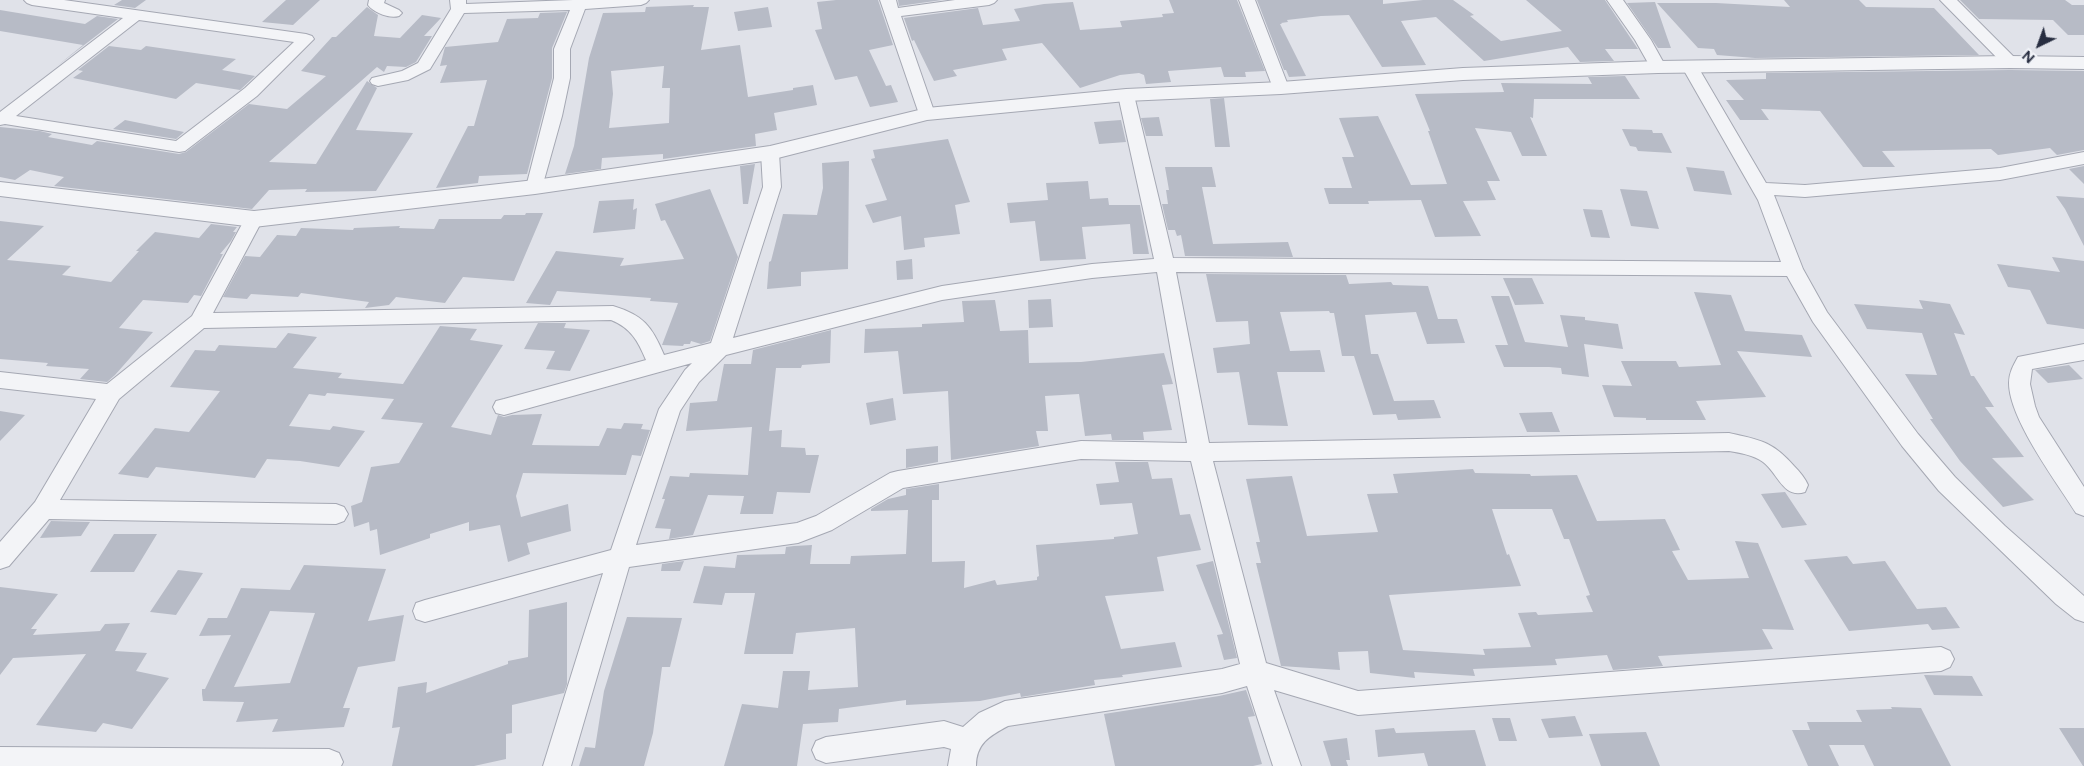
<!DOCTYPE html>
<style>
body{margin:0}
#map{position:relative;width:2084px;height:766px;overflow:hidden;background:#e0e2e9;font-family:Figtree,sans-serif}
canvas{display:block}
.north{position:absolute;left:2014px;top:20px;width:50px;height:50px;-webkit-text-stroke:4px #f0f2f7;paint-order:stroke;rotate:222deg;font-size:14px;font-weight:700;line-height:20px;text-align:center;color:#282e41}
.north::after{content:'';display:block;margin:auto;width:18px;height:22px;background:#282e41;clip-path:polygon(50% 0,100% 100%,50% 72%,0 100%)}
</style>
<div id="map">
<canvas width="2084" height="766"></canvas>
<div class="north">N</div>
</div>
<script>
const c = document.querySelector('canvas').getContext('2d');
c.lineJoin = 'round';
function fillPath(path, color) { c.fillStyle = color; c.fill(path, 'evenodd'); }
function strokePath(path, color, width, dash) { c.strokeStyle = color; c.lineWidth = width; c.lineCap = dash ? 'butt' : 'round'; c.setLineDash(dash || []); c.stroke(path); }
fillPath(new Path2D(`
 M122,0H146L135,8L114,5Z
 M286,0H320L293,25L262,22Z
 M836,0H878L893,45L869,50L886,86L891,85L898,102L870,107L857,76L835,80L815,30L822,29L817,2Z
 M898,0H942L899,6Z
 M1169,0H1237L1265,71L1245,72L1246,77H1224L1221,67L1168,71L1171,82L1146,84L1144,75L1139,73L1120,75L1080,88L1042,43L1002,49L1007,60L953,70L957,76L934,81L914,40L912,41L904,18L978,8L983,25L1020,21L1014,9L1044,4L1073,2L1080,30L1122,27L1120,21L1163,17L1162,14L1174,13Z
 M1257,0H1383V4L1423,0H1453L1474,15L1470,16L1501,41L1562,31L1526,0H1605L1638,49H1605L1614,61L1580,62L1568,47L1484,61L1436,17L1401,21L1426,65L1382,67L1349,15L1321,16L1287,20L1288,22L1281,23L1282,24H1280L1306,76L1289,77L1286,70H1284Z
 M1784,0H1859L1866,7L1934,8L1979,55L1755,58L1717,55L1714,49L1698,48L1657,3H1716L1790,7Z
 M1960,0H2065L2072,5H2084V35H2068L2053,20L1979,19Z
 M1655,2L1667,37L1671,48H1658L1627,3Z
 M694,5L693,7H709L701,50L740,45L748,97L793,90V88L813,85L817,105L774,113L777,130L755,134L756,146L663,159V154L602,158L601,169L565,174L574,146L589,58L603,13L645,12L646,7ZM664,66L662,88H670L669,123L609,128L613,94L611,71Z
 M367,7L378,15L374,36L400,38L422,15L441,18L424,36H432L416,62L406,67L387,66L384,72L377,67L269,162L316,164L367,81L377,88L356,130L413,133L376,191L305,192L307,189L269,190L252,209L54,186L64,177L30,170L15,180L0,177V127L40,131L52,134L48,137L92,145L97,141L179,154L186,152L249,104L287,109L326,76L301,71L332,37H336Z
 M768,7L772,27L738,31L734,12Z
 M0,10L85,24L97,16L118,19L57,66L83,45L0,31Z
 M567,12L552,48V78L527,174L479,176L478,183L436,188L468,126H474L487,80L440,83L447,65L440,66L445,47L498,42L507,19L538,18L540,13Z
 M109,46L141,50L146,46L236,59L222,70L255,76L240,90L196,83L176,99L73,78L83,71L78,70Z
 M2010,70L2084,71V150L2057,155L2050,148L1998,155L1991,149L1882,151L1895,167H1863L1820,111L1761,109L1769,120H1740L1726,100H1744L1726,80L1766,79V73Z
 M1625,76L1640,99H1534L1533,118L1530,117L1547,156H1522L1511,132L1475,128L1500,181H1487L1496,200L1463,201L1481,236L1435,237L1421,200L1368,201L1369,204H1329L1324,188H1352L1342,157H1354L1339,118L1378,116L1411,185L1447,184L1428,131H1430L1415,94L1504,92L1501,83L1592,84L1588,77Z
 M1224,98L1230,147H1215L1210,99Z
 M1159,117L1163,136H1146L1141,118Z
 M125,120L184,132L176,139L113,129Z
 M1121,120L1126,142L1099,144L1094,122Z
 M1622,129L1652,130L1653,133H1662L1672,153L1638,151L1636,147L1630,146Z
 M948,139L970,202L955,205L960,234L924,238L925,247L904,250L901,216L873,223L865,205L887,200L871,159L875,158L873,150Z
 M849,161L848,269L801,272V286L767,289L769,262L771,261L783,214L817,215L823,188L822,163Z
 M755,164L748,204H743L740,166Z
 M2084,166V184L2069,169Z
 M1165,167H1212L1216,187H1202L1213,244L1288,242L1293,257L1185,256L1181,235L1177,236L1175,230H1168L1162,204H1168L1166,190H1169Z
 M1686,167L1724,171L1732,195L1694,191Z
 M1088,181L1090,199L1108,198L1109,205H1140L1149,254H1133L1130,224L1082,227L1086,259L1040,261L1035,221L1010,223L1007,203L1048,200L1046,183Z
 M710,189L738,257L710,341L701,344L691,341L690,344H684L683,346L662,345L678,303L650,301L651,298L557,291L550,305L526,303L556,251L624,258L620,266L684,259L665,220L661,221L655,204Z
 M1620,189L1647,191L1659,229L1631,226Z
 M2056,196L2084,198V246L2065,209Z
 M634,199L633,210L637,208L635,229L593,233L599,201Z
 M1583,209L1602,210L1610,238L1591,237Z
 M526,213H543L514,281L463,277L445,303L396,297L389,305L365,308L369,302L301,293L298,297L251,294L247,299L223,297L245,256L260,257L277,235L296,236L301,228L353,230L354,228L400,226L399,228L434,229L439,219H501L504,215H525Z
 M0,221L44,226L7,260L71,266L62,275L111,282L139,251H136L155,232L199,238L211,224L237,227L233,232H236L231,241L220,254H223L201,296L194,295L188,303L143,300L119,328L153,332L115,375L107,382L80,379L89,369L46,366L48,363L0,359Z
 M2052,257L2084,261V329L2047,324L2030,290L2008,287L1997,264L2060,272Z
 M912,259L913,279L897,280L896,261Z
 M1206,274L1346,275L1349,284L1391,282L1393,285L1428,286L1438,319H1457L1465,343L1427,344L1416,312L1365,315L1371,354H1378L1394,401L1434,400L1441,418L1398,420L1396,414L1373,415L1354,356H1342L1334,313H1330L1329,311L1280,312L1290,351L1320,350L1325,372H1277L1288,426L1248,425L1239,372L1217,373L1213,348L1250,344L1248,321L1216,322Z
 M1503,278H1532L1544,304L1515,305Z
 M1694,292L1731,295L1745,331L1802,335L1812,357L1737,351L1766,397L1696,401L1706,420H1646V418L1614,417L1602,385L1632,386L1621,361H1676L1679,367L1721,365Z
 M1491,296H1509L1525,342L1568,347L1560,315L1585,317V320L1618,324L1623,349L1584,344L1589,377L1562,374L1561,368L1549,367H1504L1495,345H1508Z
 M1051,299L1053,327L1029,328L1028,300Z
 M995,300L1000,331L1028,330L1029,363L1081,362L1164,353L1173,384L1162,385L1172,430L1143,432L1144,440H1112L1111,434L1085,436L1079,394L1045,396L1048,431H1036L1039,446L951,460L948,391L903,394L898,351L864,353L865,329L922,327V324L964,322L962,301Z
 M1919,300L1950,304L1965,335L1954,333L1971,376H1974L1994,407H1985L2024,457L1992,458L2034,500L2003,507L1960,461L1930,419H1933L1905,374L1937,375L1922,333L1867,329L1854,304L1923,309Z
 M538,323H566L564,328L590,330L570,371L546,369L555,351L524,349Z
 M440,326L477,329L470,340L503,345L451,427L491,435L498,415L504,417L512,415L542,414L532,445L599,446L607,428L621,429L624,423L643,424L641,429L650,430L641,456L632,455L626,475L523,473L516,496L521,517L568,504L571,531L527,543L530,554L508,562L500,525L469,531V522L430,534V538L380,555L377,529L370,531L369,522L354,527L351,506L362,502L371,467L399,463L423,423L381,419L394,399L327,393L325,396L309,394L289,426L330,430L333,426L365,431L339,467L300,461L267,459L255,478L156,467L148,478L118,474L155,428L189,432L220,391L170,387L195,350L215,351L219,345L276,348L288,333L317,337L293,368L342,373L338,378L403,384Z
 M831,330L830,363L802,365L801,368H776L769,431L782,430L781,447L805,448L806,455H819L810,493L777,492L773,514H740L744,496L708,495L693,535L669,539L671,529L655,528L665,499H662L670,476L689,477L690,473L748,475L752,427L686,431L690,403L717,401L724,364H751L753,350Z
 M2069,365L2083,379L2048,383L2035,370Z
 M893,398L896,420L870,425L866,403Z
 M0,411L25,415L0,441Z
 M1552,412L1560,432H1527L1519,413Z
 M938,446V462L906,468V449Z
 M1115,462H1148L1152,479L1172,478L1180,515L1190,514L1201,550L1157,557L1164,591L1105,596L1121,649L1175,642L1182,667L1122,675L1123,677L1094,680L1095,685L1021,697L1020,693L980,701L906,705V700L839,709L838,722L803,724L797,766H724L742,704L778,708L783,671H810L808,690L858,687L855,628L796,633L793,654H744L755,593H725L722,605L693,603L704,566L735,568L737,555L785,554L786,547L794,546L812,545L810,564H850L851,556L906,554L908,510L871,511V509L888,499L906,495V489L939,484V500H932V562L965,561L964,588L995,580L997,585L1037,580V577L1039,576L1036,545L1114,539V537L1138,534L1132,503L1100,505L1096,484L1119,482Z
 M1473,469L1475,473L1530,474L1531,476L1577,475L1597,521L1665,519L1680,550L1672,551L1688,580L1749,578L1735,541L1758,543L1794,630L1762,629L1773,649L1658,656L1663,666L1613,670L1607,655L1555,659L1557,665L1473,669L1475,676L1414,672L1415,678L1370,673L1368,651L1338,652L1340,670L1281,666L1256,563H1261L1256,542H1260L1246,479L1292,476L1307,536L1378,532L1367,494L1398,493L1393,474ZM1492,509H1552L1564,539H1569L1590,595L1586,596L1593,612L1538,615L1536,612L1518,613L1531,647L1483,649L1485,655L1403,650L1389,595L1521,586L1509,554L1507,555Z
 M1785,492L1807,525L1782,528L1761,494Z
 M51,521L90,522L81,536L40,538Z
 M114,534H157L134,572H90Z
 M1847,556L1853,564L1885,561L1917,609L1946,607L1960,628L1932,630L1928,624L1849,631L1804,560Z
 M684,561L680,571H661L662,564Z
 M1213,561L1237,658L1224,660L1217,635L1223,634L1196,565Z
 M304,565L386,569L368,621L404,615L395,661L358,667L343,708H350L344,727L272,732L278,719L236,722L244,702L203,701L202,694V689H205L231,635L199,636L208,618H227L241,588L290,590ZM270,611L315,613L290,683L234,687Z
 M178,570L203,573L176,615L150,612Z
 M0,587L58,594L31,629H37L33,635L100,631L105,624L130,623L115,651L147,653L136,671L169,678L132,729L103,723L96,732L36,725L86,654L13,658L0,675Z
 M567,602V684L564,693L512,705V733L506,734V759L474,766H392L400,727L392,728L398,687L427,682L426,693L508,664V661L528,657L529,610Z
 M627,617L682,618L670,667H662L653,733L644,766H579L585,747L595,748L604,691Z
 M1924,675L1972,676L1983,696L1934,695Z
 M1246,690L1255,716L1248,717L1262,764L1253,766H1115L1104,714L1219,696Z
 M1891,707L1921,708L1951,766H1874L1864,745H1829L1839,766H1808L1792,730H1810L1807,722H1862L1856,710L1892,709Z
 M1575,716L1583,736L1549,738L1541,719Z
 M1492,718H1510L1517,741H1499Z
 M1394,728L1396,733L1475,730L1486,766H1428L1424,753L1378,757L1375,730Z
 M2059,728H2084V766H2083Z
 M1646,732L1660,766H1601L1589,734Z
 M1347,738L1350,760H1346L1348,766H1331L1323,741Z`), '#b7bbc6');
const minor = new Path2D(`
 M24,0H64L306,34L312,36L314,39L257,96L185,151L179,152L5,124L0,125V112L123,18L32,5L27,3ZM139,20L294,42L245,88L176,141L16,116Z
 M369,0H385L384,3L399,10L402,13L399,16C390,19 374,13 368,5Z
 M450,0H466V4L573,0H649L646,3L641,5L585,9L570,49V78L562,116L541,191L535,193L529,191L526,187L554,78V49L570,10L464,13L430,69L408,80L378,86L372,84L370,81L372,78L402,71L418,63L451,9Z
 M880,0H896L898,8L955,0H997L994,3L989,5L901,16L935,114L933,118H921L919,114Z
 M1239,0H1255L1289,88L1287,92H1275L1273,88Z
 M1607,0H1623L1651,40L1666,67L1664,70H1652L1635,40Z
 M1940,0H1957L2016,59L2018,62L2016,65H2004Z
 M1690,62L1696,64L1698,67L1766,183L1805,185L2000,168L2084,152V164L2000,180L1805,197L1774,195L1803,269L1827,312L1918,434L1955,477L2005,526L2084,596V622L2075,619L2056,604L1939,491L1902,446L1813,322L1787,276L1176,272L1209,443L1729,433C1760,440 1772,441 1794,466C1800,472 1805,478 1808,485L1805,492C1783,499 1778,473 1763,462C1753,455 1741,453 1729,451L1213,461L1266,663L1358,691L1941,647L1950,651L1954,659L1950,667L1941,671L1358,715L1274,690L1301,766H1273L1247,686L1222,693L1008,726C989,736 976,744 976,766H948L951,749L944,747L826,763L816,759L812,750L816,741L826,737L944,721L963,727L979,713L1005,701L1222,669L1240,664L1191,461L1081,459L903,488L832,530L798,543L629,567L571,766H543L603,573L425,622L416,619L413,611L416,603L425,600L611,550L659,409L685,370L692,363L504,415L496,413L493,407L496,401L504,399L646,360C638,341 631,328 611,320L204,328L119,399L60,500L336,504L344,507L348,514L344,521L336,524L49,519L9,566L0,569V542L35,502L96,399L0,388V372L107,384L192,316L247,215L254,213L261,215L263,219L213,313L613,306C643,315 652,326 664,355L711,343L763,187L761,153L764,149L770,148L776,149L779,153L781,187L733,338L942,286L1092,264L1154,259L1118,95L1120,91H1132L1134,95L1173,258L1781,262L1758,200L1682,67L1684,64ZM1157,272L1187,443L1081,441L898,471L890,473L816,516L797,523L636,545L680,411L699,382L726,355L942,300L1092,278Z
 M2084,344V360L2032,369L2030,384L2035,406L2039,417L2084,487V516L2076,513C2056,481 2009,419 2009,383C2009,373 2013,366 2018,357Z
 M0,747L329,749L339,753L343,762L341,766H0Z`);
const tertiary = new Path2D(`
 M2010,56L2084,57V69L2010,68L1658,73L1463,80L1281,94L1126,101L927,120L770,160L535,194L254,227L0,196V182L254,211L535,180L770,146L927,108L1126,89L1281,82L1463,68L1658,61Z`);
strokePath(minor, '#a5a8b3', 2);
strokePath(tertiary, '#a5a8b3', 2);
fillPath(minor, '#f3f4f7');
fillPath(tertiary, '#f3f4f7');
</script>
